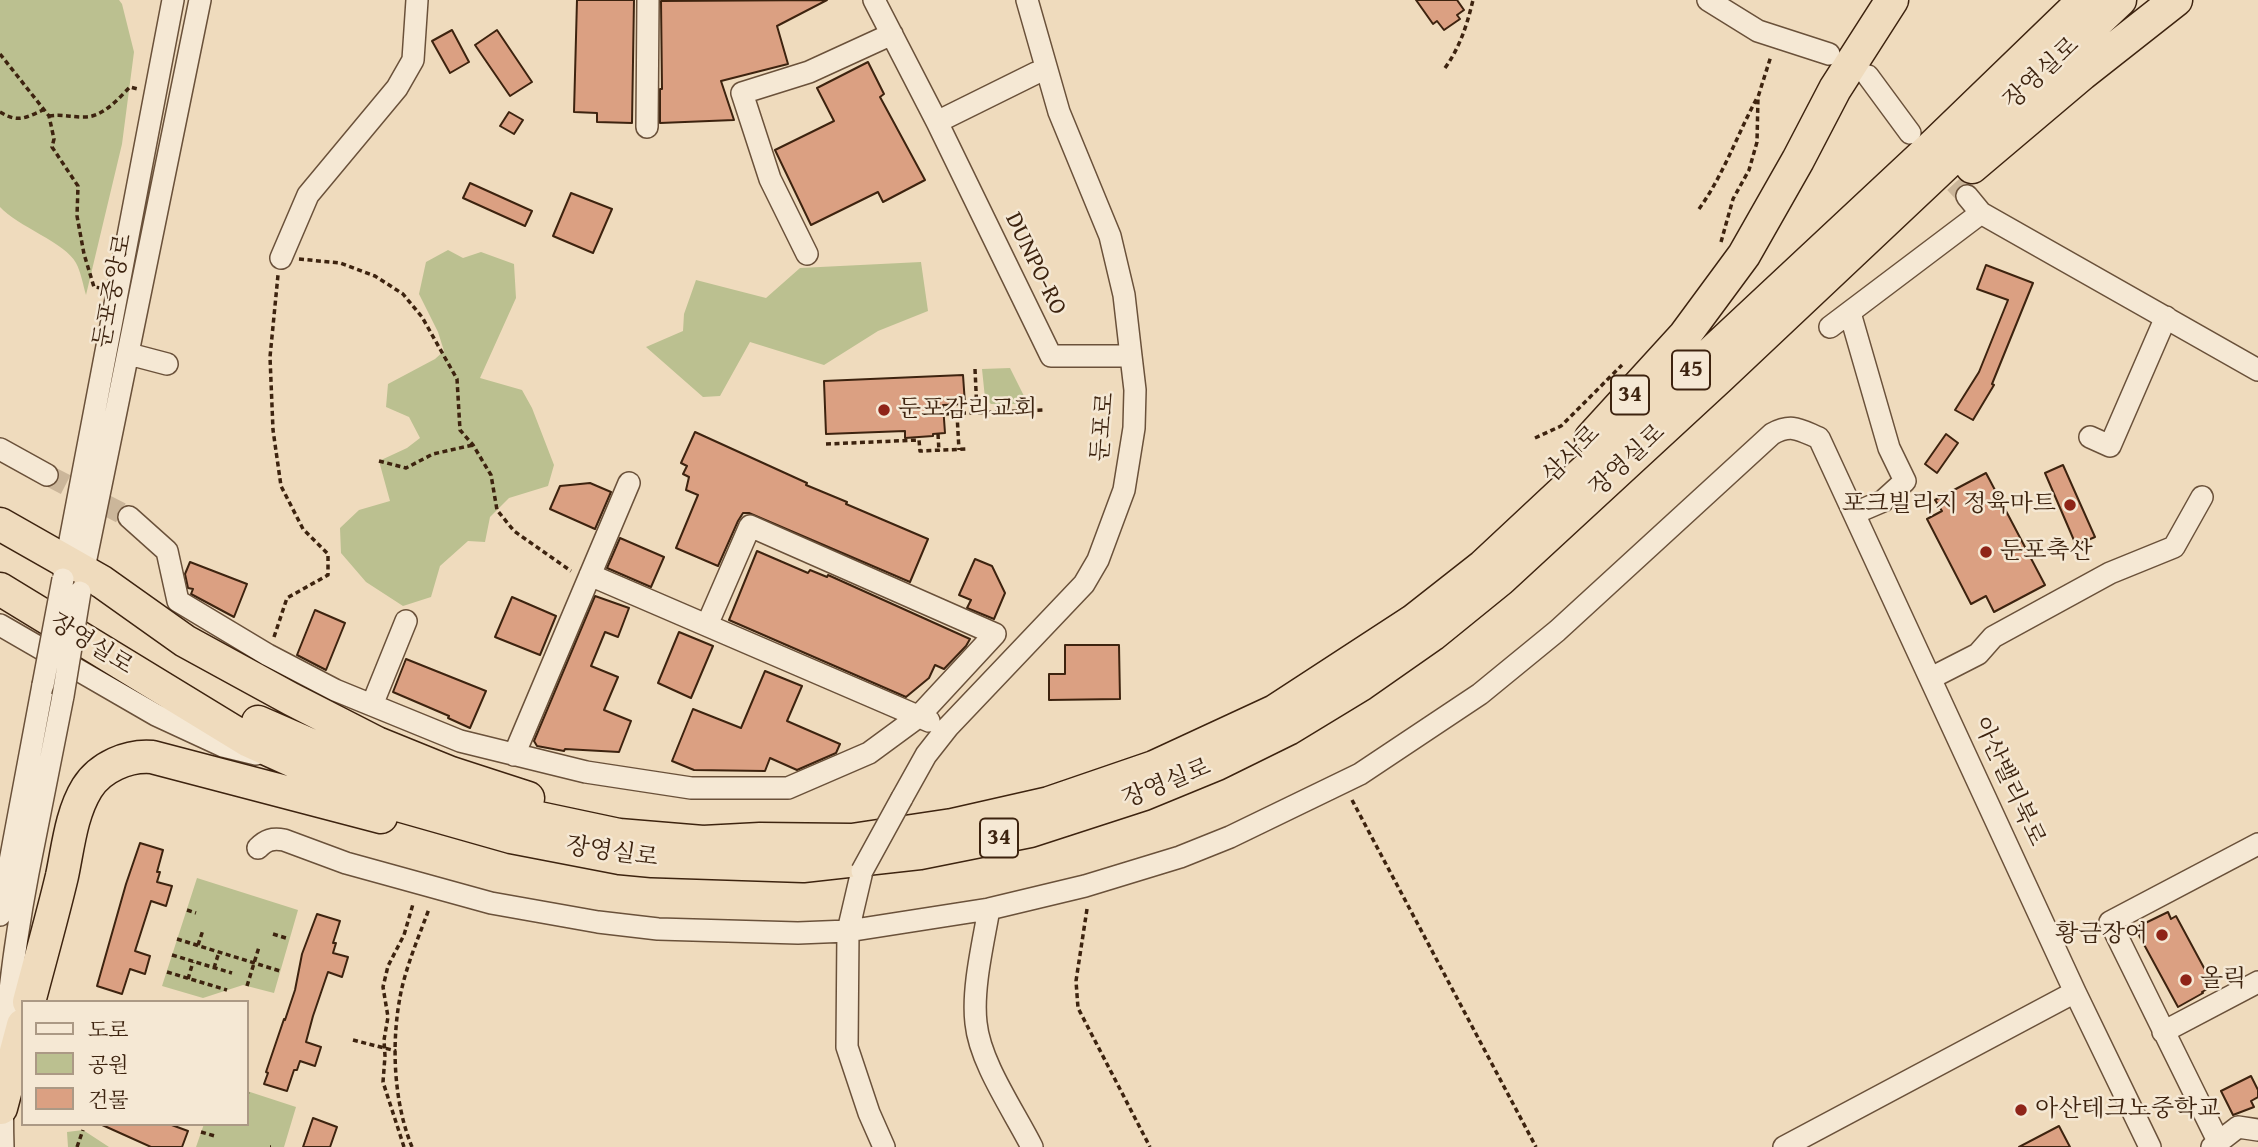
<!DOCTYPE html>
<meta charset="utf-8">
<style>
body{margin:0}
#map{position:relative;width:2258px;height:1147px;overflow:hidden;background:#efdbbd;font-family:"Gentium Book Plus","Noto Serif KR",serif}
canvas{display:block}
.legend{position:absolute;left:21px;top:1000px;width:228px;height:126px;box-sizing:border-box;background:#f5e8d4;border:2px solid #ab9985;margin:0;padding:9px 12px;list-style:none;font-size:21px;color:#3d230f}
.legend li{display:flex;align-items:center;gap:14px;height:35px}
.legend b{width:35px;border:2px solid #ab9985}
</style>
<div id="map">
<canvas width="2258" height="1147"></canvas>
<ul class="legend">
<li><b style="height:9px;background:#f5e8d4"></b>도로</li>
<li><b style="height:19px;background:#bbc090"></b>공원</li>
<li><b style="height:19px;background:#dba082"></b>건물</li>
</ul>
</div>
<script>
const c = document.querySelector('canvas').getContext('2d');
c.lineJoin = 'round';
function fillPath(path, color) { c.fillStyle = color; c.fill(path, 'evenodd'); }
function strokePath(path, color, width, dash) { c.strokeStyle = color; c.lineWidth = width; c.lineCap = dash ? 'butt' : 'round'; c.setLineDash(dash || []); c.stroke(path); }
function write(font, color, halo, rows, align = 'center') {
  c.font = font + ' "Gentium Book Plus","Noto Serif KR",serif'; c.lineWidth = 5; c.setLineDash([]); c.textBaseline = 'middle'; c.strokeStyle = halo; c.fillStyle = color; for (const [text, x, y, turn = 0] of rows) {
    c.save(); c.translate(x, y); c.rotate((+turn || 0) * Math.PI / 180); c.textAlign = isNaN(turn) ? turn : align; if (halo) c.strokeText(text, 0, 0); c.fillText(text, 0, 0); c.restore();
  }
}
fillPath(new Path2D(`
 M0,0H119L122,4L134,52L122,144L86,295C83,285 81,272 76,263C66,243 17,226 0,207Z
 M448,250L463,258L481,252L514,264L516,298L480,378L522,390L532,408L554,465L548,486L509,498L490,517L485,542L468,541L440,566L431,597L403,606L366,582L341,553L340,528L359,510L390,501L379,461L407,448L420,438L409,417L386,407L388,384L435,359L444,351L438,332L419,294L426,262Z
 M921,262L928,311L878,331L824,365L750,342L720,396L703,397L646,347L683,331L684,314L696,280L766,298L800,268Z
 M1010,368L1028,404H991L985,398L982,369Z
 M197,878L298,910L274,993L243,985L203,998L162,986Z
 M247,1091L296,1107L284,1147H196L204,1124H247Z
 M83,1130L109,1147H68L67,1132Z`), '#bbc090');
const building = new Path2D(`
 M577,0H634L632,123L597,122V113L574,112Z
 M827,0L777,26L788,64L721,81L734,120L660,123V89H662L661,1Z
 M1416,0H1457L1464,10L1457,15L1460,19L1444,30L1437,21L1433,24Z
 M452,30L469,62L450,73L432,41Z
 M497,30L532,82L510,96L475,45Z
 M868,62L884,94L880,97L925,180L883,202L878,192L811,225L775,150L834,121L817,88Z
 M509,112L523,120L514,134L500,126Z
 M470,183L532,211L525,226L463,198Z
 M571,193L612,209L593,253L553,236Z
 M1986,265L2033,283L1992,384L1994,385L1973,420L1955,410L1979,372L2008,300L1977,289Z
 M963,375L965,404L943,405L945,433L933,434V436L905,438V431L826,434L824,381Z
 M695,432L807,483L806,485L847,502L846,504L928,539L910,582L749,513H743L738,521L718,566L676,548L698,495L686,490L689,477L683,474L687,466L681,463Z
 M1946,434L1958,443L1937,473L1925,464Z
 M2063,465L2095,537L2076,545L2045,473Z
 M1986,473L2045,585L1994,612L1986,596L1971,604L1927,519L1942,511L1935,500Z
 M590,483L611,492L595,529L550,509L560,486Z
 M620,538L664,557L651,587L607,568Z
 M757,551L808,573L810,570L827,577L828,575L970,639L966,646L944,669L935,665L929,678L906,697L729,620Z
 M975,559L992,566L1005,593L994,619L967,608L971,600L959,595Z
 M190,562L247,584L234,617L191,594L193,589L188,588L185,574Z
 M595,596L629,608L618,637L605,632L591,666L618,677L604,710L631,721L619,752L565,749L564,751L537,746L534,741Z
 M512,597L556,616L540,655L495,637Z
 M315,610L345,623L326,670L297,655Z
 M679,632L713,646L691,698L658,683Z
 M1065,645H1119L1120,699L1049,700V674H1065Z
 M406,659L486,691L470,728L448,718L449,716L393,692Z
 M765,671L802,686L787,721L840,744L836,753L797,770L770,758L765,771L694,770L672,761L693,709L741,728Z
 M140,843L163,850L157,872H160L157,882L172,886L166,906L151,901L135,951L150,956L145,974L130,969L122,994L97,986L126,884Z
 M2168,912L2171,919L2176,916L2210,979L2205,981L2209,988L2202,992L2203,993L2178,1007L2135,928Z
 M317,914L340,921L333,943H336L333,953L348,957L342,977L328,972L313,1016L306,1042L321,1047L315,1066L300,1061L297,1070H294L287,1091L264,1084L268,1073L266,1072L284,1019L285,1020L295,990L302,954Z
 M2251,1076L2258,1090V1097L2251,1101L2254,1107L2233,1115L2221,1091Z
 M313,1118L337,1127L330,1147H303Z
 M100,1124H169L188,1131L182,1147H151Z
 M2059,1126L2070,1147H2019Z`);
fillPath(building, '#dba082');
strokePath(building, '#3d230f', 2);
strokePath(new Path2D(`
 M1934,160L1967,196
 M47,475L129,517`), '#cbb69a', 21, [21, 10]);
const minor = new Path2D(`
 M874,0L937,122L1051,356H1131
 M1708,0L1758,31L1829,54
 M1868,76L1910,133
 M937,122L1036,73
 M647,127L648,0
 M1967,196L1981,213L2258,370
 M807,254L770,179L742,93L809,72L892,34
 M281,258L308,195L397,88L413,60L417,0
 M1850,313L1889,448L1905,481L1883,501L1855,513
 M1830,327L1981,213
 M129,354L167,364
 M2090,437L2110,446L2166,317
 M0,449L47,475
 M129,517L167,551L178,601L268,655L335,690L460,741L586,772L691,788H788L869,753L918,717L995,634L750,526L707,625
 M64,572L173,0
 M590,575L929,721
 M81,583L200,0
 M0,625L156,715L223,746L256,754
 M1931,678L1978,654L1993,637L2110,573L2174,547L2202,497
 M372,705L406,621
 M514,755L629,483
 M902,798L926,755L948,727L1084,584L1098,560L1124,490L1134,428L1135,390L1131,356L1124,295L1110,236L1059,112L1027,0
 M258,848C266,840 272,838 284,840L346,863L491,903L598,922L658,929L798,933L848,931L989,909L1085,886L1180,857L1230,837L1360,774L1480,694L1557,631L1772,434C1792,423 1800,430 1819,438L2075,992L2150,1147
 M862,871L848,931L847,1047L869,1113L884,1147
 M989,909C983,944 972,989 976,1023C980,1063 1014,1111 1032,1147
 M0,915L43,685
 M2163,1032L2258,982
 M2219,1143L2110,922L2258,844
 M3,1147C0,1056 11,962 28,873C40,814 51,755 63,696
 M1784,1147L2075,992
 M2212,1147L2238,1127L2258,1130`);
const highway = new Path2D(`
 M1972,167L2082,74L2176,0
 M1591,438L1685,335L1744,255L1798,160L1835,89L1892,0
 M0,524L102,582L185,641L291,699L377,743L451,773L528,798
 M0,589L249,741L377,799L511,837L620,858L652,861L803,866L920,853L1030,831L1144,794L1217,764L1288,729L1362,684L1432,635L1501,579L1720,377L2120,0
 M258,722L384,777L454,800L619,835L703,842L760,839L852,840L952,825L1049,803L1154,767L1275,711L1413,621L1483,566L1936,143L2084,0
 M29,1002C40,960 52,918 62,876C68,848 71,814 87,788C100,767 128,755 152,757L381,817
 M1,1108L23,1025`);
strokePath(minor, '#6a513a', 24);
strokePath(highway, '#3d230f', 35);
strokePath(new Path2D(`
 M0,54L49,116L54,139L52,147L78,186L77,216L84,254L94,287L101,288
 M1445,68C1460,47 1467,25 1473,0
 M0,112C18,123 25,118 43,110
 M49,116C62,114 71,117 83,117C102,118 117,100 130,87L138,89
 M1699,209C1724,174 1737,135 1757,98
 M1721,242L1733,199L1749,170L1757,142L1758,97L1771,56
 M299,259L340,263L375,276L403,294L422,317L457,379L460,430L473,445L491,475L497,510L514,531L571,571
 M975,369L977,412
 M944,414L1044,410
 M957,414L959,450
 M938,434L939,451
 M1535,438L1561,426L1622,365
 M826,444L919,440L920,451L967,449
 M379,461L406,468L433,454L473,445
 M274,637L287,598L328,575V554L303,529L281,486L273,430L270,357L278,275
 M1352,800L1536,1147
 M1087,909L1076,981L1078,1008L1150,1147
 M187,910L196,913
 M273,934L289,939
 M177,939L280,971
 M198,945L203,930
 M172,955L232,973
 M214,968L219,952
 M167,972L227,990
 M188,979L193,962
 M247,986L259,947
 M353,1040L396,1051
 M247,1094L248,1092
 M201,1132L215,1136
 M77,1147L83,1130
 M270,1147H271
 M404,1147L383,1082L385,1056L384,1040L388,1017L383,987L388,966L404,935L413,904
 M412,1147C393,1101 391,1040 401,992C407,964 419,936 429,909`), '#3d230f', 3.5, [5, 3.5]);
strokePath(minor, '#f5e8d4', 21);
strokePath(highway, '#efdbbd', 32);
const minorBridge = new Path2D(`
 M43,685L63,579
 M63,696L80,592
 M862,871L902,798`);
strokePath(minorBridge, '#6a513a', 24, []);
strokePath(minorBridge, '#f5e8d4', 21);
for (const [x, y, r, color] of [
 [884,410,7,"#8f2418"],
 [2070,505,7,"#8f2418"],
 [1986,552,7,"#8f2418"],
 [2162,935,7,"#8f2418"],
 [2186,980,7,"#8f2418"],
 [2021,1110,7,"#8f2418"]
]) { const dot = new Path2D(); dot.arc(x, y, r, 0, 2 * Math.PI); c.fillStyle = color; c.fill(dot); strokePath(dot, '#f5e8d4', 2.5); }
for (const [x, y, w] of [
 [1691,370,38],
 [1630,395,38],
 [999,838,38]
]) { const box = new Path2D(); box.roundRect(x - w / 2, y - 19.5, w, 39, 5); c.fillStyle = '#f5e8d4'; c.fill(box); strokePath(box, '#3d230f', 2); }
write('bold 23px', '#3d230f', null, [
 ["45",1691,370],
 ["34",1630,395],
 ["34",999,838]
]);
write('24px', '#3d230f', '#f5e8d4', [
 ["장영실로",2042,74,-43],
 ["DUNPO-RO",1035,264,64],
 ["둔포중앙로",114,291,-79],
 ["둔포로",1104,427,-85],
 ["삼사로",1572,455,-45],
 ["장영실로",1628,461,-43],
 ["장영실로",91,645,32],
 ["아산밸리북로",2008,782,65],
 ["장영실로",1167,784,-22],
 ["장영실로",612,853,8]
]);
write('24px', '#3d230f', '#f5e8d4', [
 ["둔포감리교회",898,410],
 ["포크빌리지 정육마트",2056,505,"right"],
 ["둔포축산",2000,552],
 ["황금장어",2148,935,"right"],
 ["올릭",2200,980],
 ["아산테크노중학교",2035,1110]
], 'left');
</script>
